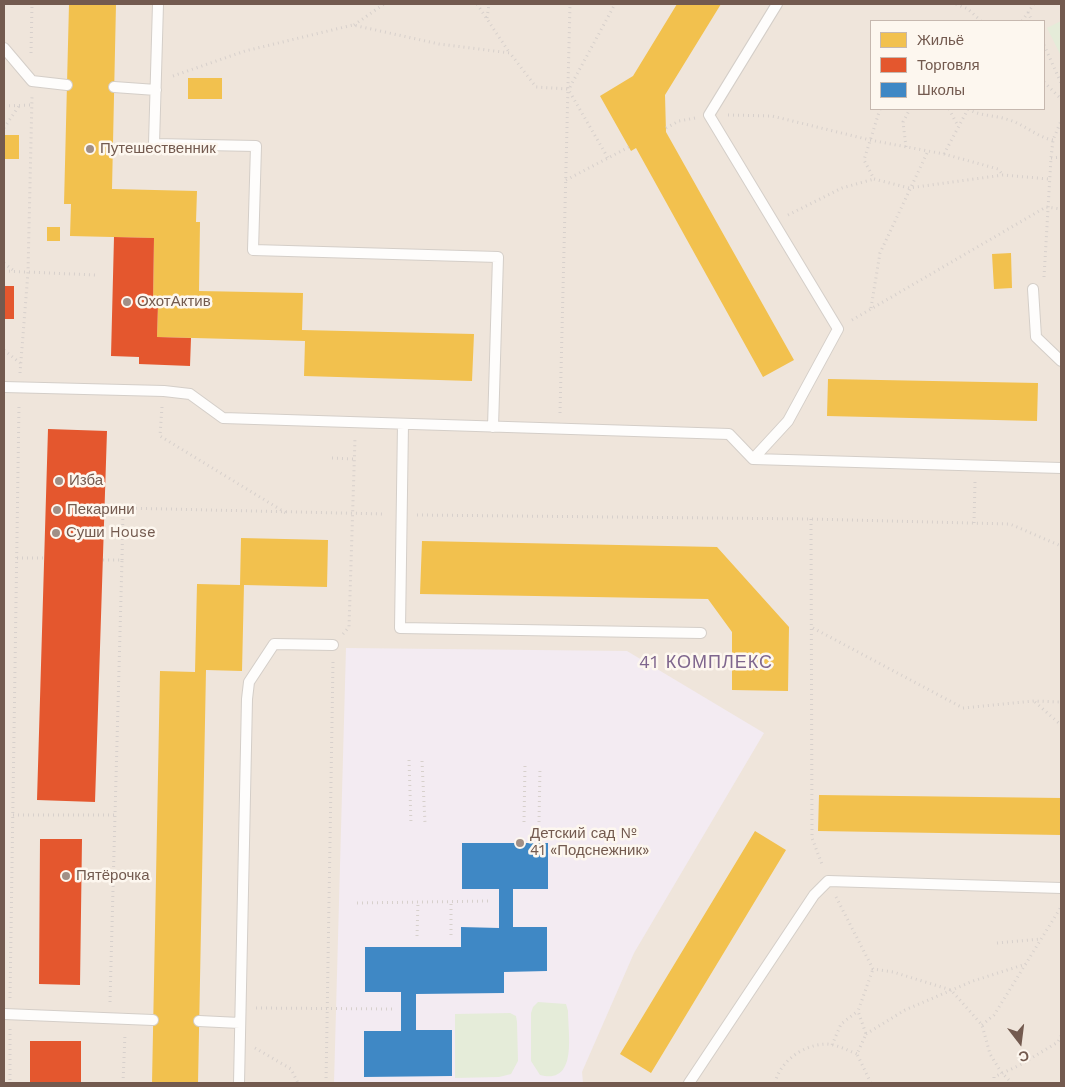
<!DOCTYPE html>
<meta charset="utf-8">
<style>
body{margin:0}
#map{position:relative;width:1065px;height:1087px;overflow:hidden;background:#f7f2ed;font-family:"Work Sans",sans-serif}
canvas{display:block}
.frame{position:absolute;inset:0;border:5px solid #735a4f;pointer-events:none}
.legend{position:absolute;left:870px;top:20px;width:175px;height:90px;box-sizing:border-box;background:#fdf7ef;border:1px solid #c6b8af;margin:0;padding:6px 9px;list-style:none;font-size:15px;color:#735a4f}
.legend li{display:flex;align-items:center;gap:10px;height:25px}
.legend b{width:25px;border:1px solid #c6b8af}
.north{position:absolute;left:995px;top:1017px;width:50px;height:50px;-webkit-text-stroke:4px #fdf7ef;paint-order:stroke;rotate:165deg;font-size:14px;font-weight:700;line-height:20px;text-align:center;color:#735a4f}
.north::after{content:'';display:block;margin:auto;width:18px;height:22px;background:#735a4f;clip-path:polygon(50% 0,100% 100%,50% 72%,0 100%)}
</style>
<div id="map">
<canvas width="1065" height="1087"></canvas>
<div class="frame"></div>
<ul class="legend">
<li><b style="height:14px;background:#f2c14e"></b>Жильё</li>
<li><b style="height:14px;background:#e4572e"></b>Торговля</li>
<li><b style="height:14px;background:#3f88c5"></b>Школы</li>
</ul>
<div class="north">С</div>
</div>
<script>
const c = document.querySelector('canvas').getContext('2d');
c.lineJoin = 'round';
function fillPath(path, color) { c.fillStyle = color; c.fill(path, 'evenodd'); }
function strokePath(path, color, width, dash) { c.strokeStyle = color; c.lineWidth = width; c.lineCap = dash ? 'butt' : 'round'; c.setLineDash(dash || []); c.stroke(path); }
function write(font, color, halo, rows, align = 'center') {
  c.font = font + ' "Work Sans",sans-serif'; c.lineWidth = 5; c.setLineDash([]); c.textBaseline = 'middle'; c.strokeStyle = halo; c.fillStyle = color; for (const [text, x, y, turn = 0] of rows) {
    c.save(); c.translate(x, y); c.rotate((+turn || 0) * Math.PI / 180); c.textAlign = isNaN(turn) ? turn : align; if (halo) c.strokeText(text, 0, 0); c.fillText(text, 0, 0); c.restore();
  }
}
fillPath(new Path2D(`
 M4,4H1061V1083H4ZM871,21H1044V109H871Z`), '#efe5db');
fillPath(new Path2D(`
 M346,648L627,651L764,733L634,953L582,1072L583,1083H334Z`), '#f3ebf2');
fillPath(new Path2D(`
 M1061,21V56L1047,28Z
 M538,1002L566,1004L568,1011C568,1034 578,1085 540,1075L531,1061V1013L533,1007Z
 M510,1013L516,1016L517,1022L518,1061L511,1074L499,1077L455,1078V1014Z`), '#e5ecd9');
fillPath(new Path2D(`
 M69,4H116L112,189L197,191L196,222H200L199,291L303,293L302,330L474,334L472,381L304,376L305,341L157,337L158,305H153L154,238L70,236L71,204H64Z
 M677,4H721L665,95L666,132L794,360L763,377L636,148L631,151L600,96L633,76Z
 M188,78H222V99H188Z
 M4,135H19V159H4Z
 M47,227H60V241H47Z
 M1011,253L1012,288L994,289L992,254Z
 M828,379L1038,383L1037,421L827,416Z
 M241,538L328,540L327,587L244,585L242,671L206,670L198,1083H152L160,671L195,672L197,584L240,585Z
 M422,541L717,547L789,627L788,691L732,690V632L708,599L420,594Z
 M819,795L1061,798V835L818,831Z
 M755,831L786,850L651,1073L620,1054Z`), '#f2c14e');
fillPath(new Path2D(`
 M114,237L154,238L153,305H158L157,337L191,338L190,366L139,364V357L111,356Z
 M4,286H14V319H4Z
 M48,429L107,431L95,802L37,800Z
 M40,839H82L80,985L39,984Z
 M30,1041H81V1083H30Z`), '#e4572e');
fillPath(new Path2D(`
 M462,843H548V889H513V927H547V971L504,972V993L416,994V1030H452V1076L364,1077V1031H401V992H365V947H461V927L499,928V889H462Z`), '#3f88c5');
const service = new Path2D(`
 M158,4L154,144L256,146L253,250L498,257L493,427
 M4,48L32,81L67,85
 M114,87L156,90
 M1033,289L1036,337L1061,361
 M4,387L164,391L190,394L223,418L729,434L753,459L1061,468
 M403,424L400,628L701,633
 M753,459L788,421L838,329L709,115L777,4
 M4,1014L153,1020
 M199,1021L240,1023
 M239,1083L247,699L249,682L274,644L333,645
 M689,1083L814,895L828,881L1061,888`);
strokePath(service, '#d4cec8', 12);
strokePath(new Path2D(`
 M477,4L509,52
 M956,4L968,9L981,21
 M1028,12L1032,21
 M487,18L489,4
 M1022,21L1034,4
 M354,25L384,4
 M1044,45L1061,83
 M31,53L32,4
 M173,76L245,51L353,25L439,44L510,53L536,87L568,89L608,158
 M1044,82L1061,99
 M570,87L615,4
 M4,106L31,105
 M880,109L864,160L874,179L909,188L1003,175L1049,179
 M949,109L958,126
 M968,109C980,116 993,115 1006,119C1023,123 1036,137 1053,140
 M728,115L772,116L870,140L944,154L998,169L1003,175
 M4,128L19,106
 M666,128L679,121L695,118
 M906,147L903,122L910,109
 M944,154L968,109
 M1051,158L1061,157
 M566,180L629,147
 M788,215L842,188L874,179
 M4,263L14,271
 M4,271L95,275
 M1044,277L1051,158L1053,140L1061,121
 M871,308L880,253L928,151
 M852,320L1046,207L1061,209
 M4,350L20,363
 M20,373L28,272L32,97
 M162,407L160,436L286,513
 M560,413L570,4
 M332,458L354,459
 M417,515L811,519L1010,524L1061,546
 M811,519L812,838L823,867
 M974,523L975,482
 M17,558H44
 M122,560L123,508L385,514
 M813,628L963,708L1034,701L1061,702
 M343,634L349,627L355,438
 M1035,702L1061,725
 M409,760L411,824
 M422,761L425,823
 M13,815H115L122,560H103
 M524,822L525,764
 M539,822L540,767
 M836,897L873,969L893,972L951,990L982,1025L990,1054L1001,1072L1012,1083
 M357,903L490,901
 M451,935V902
 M417,936L418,902
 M997,943L1041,939
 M10,998L19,404
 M110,1002L115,815
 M256,1008L394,1009
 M982,1025L994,1015L1061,907
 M10,1029V1083
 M866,1034L905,1010L973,981L1026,964
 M832,1045L841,1024L858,1011
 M255,1048L291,1069L298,1083
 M123,1083L125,1034
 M326,1083L333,662
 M775,1083C780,1061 804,1044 827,1044C838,1045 847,1050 857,1054
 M871,1083L857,1054L866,1034L858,1011L873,969
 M994,1083V1077L1020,1065L1058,1042L1061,1036`), '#d7d0cc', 3, [1, 4]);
strokePath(service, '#fefdfc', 10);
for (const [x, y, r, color] of [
 [90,149,5,"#a18f86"],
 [127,302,5,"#a18f86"],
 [59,481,5,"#a18f86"],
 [57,510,5,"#a18f86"],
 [56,533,5,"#a18f86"],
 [520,843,5,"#a18f86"],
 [66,876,5,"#a18f86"]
]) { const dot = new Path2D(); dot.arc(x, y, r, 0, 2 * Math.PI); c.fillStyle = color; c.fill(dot); strokePath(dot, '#fdf7ef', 2); }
write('15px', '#735a4f', '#fdf7ef', [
 ["Путешественник",100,149],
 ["ОхотАктив",137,302],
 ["Изба",69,481],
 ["Пекарини",67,510],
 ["Суши House",66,533],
 ["Детский сад №",530,834],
 ["41 «Подснежник»",530,851],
 ["Пятёрочка",76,876]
], 'left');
c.letterSpacing = '1px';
write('18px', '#7f668e', '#fdf7ef', [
 ["41 КОМПЛЕКС",706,663]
]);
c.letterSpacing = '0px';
</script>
